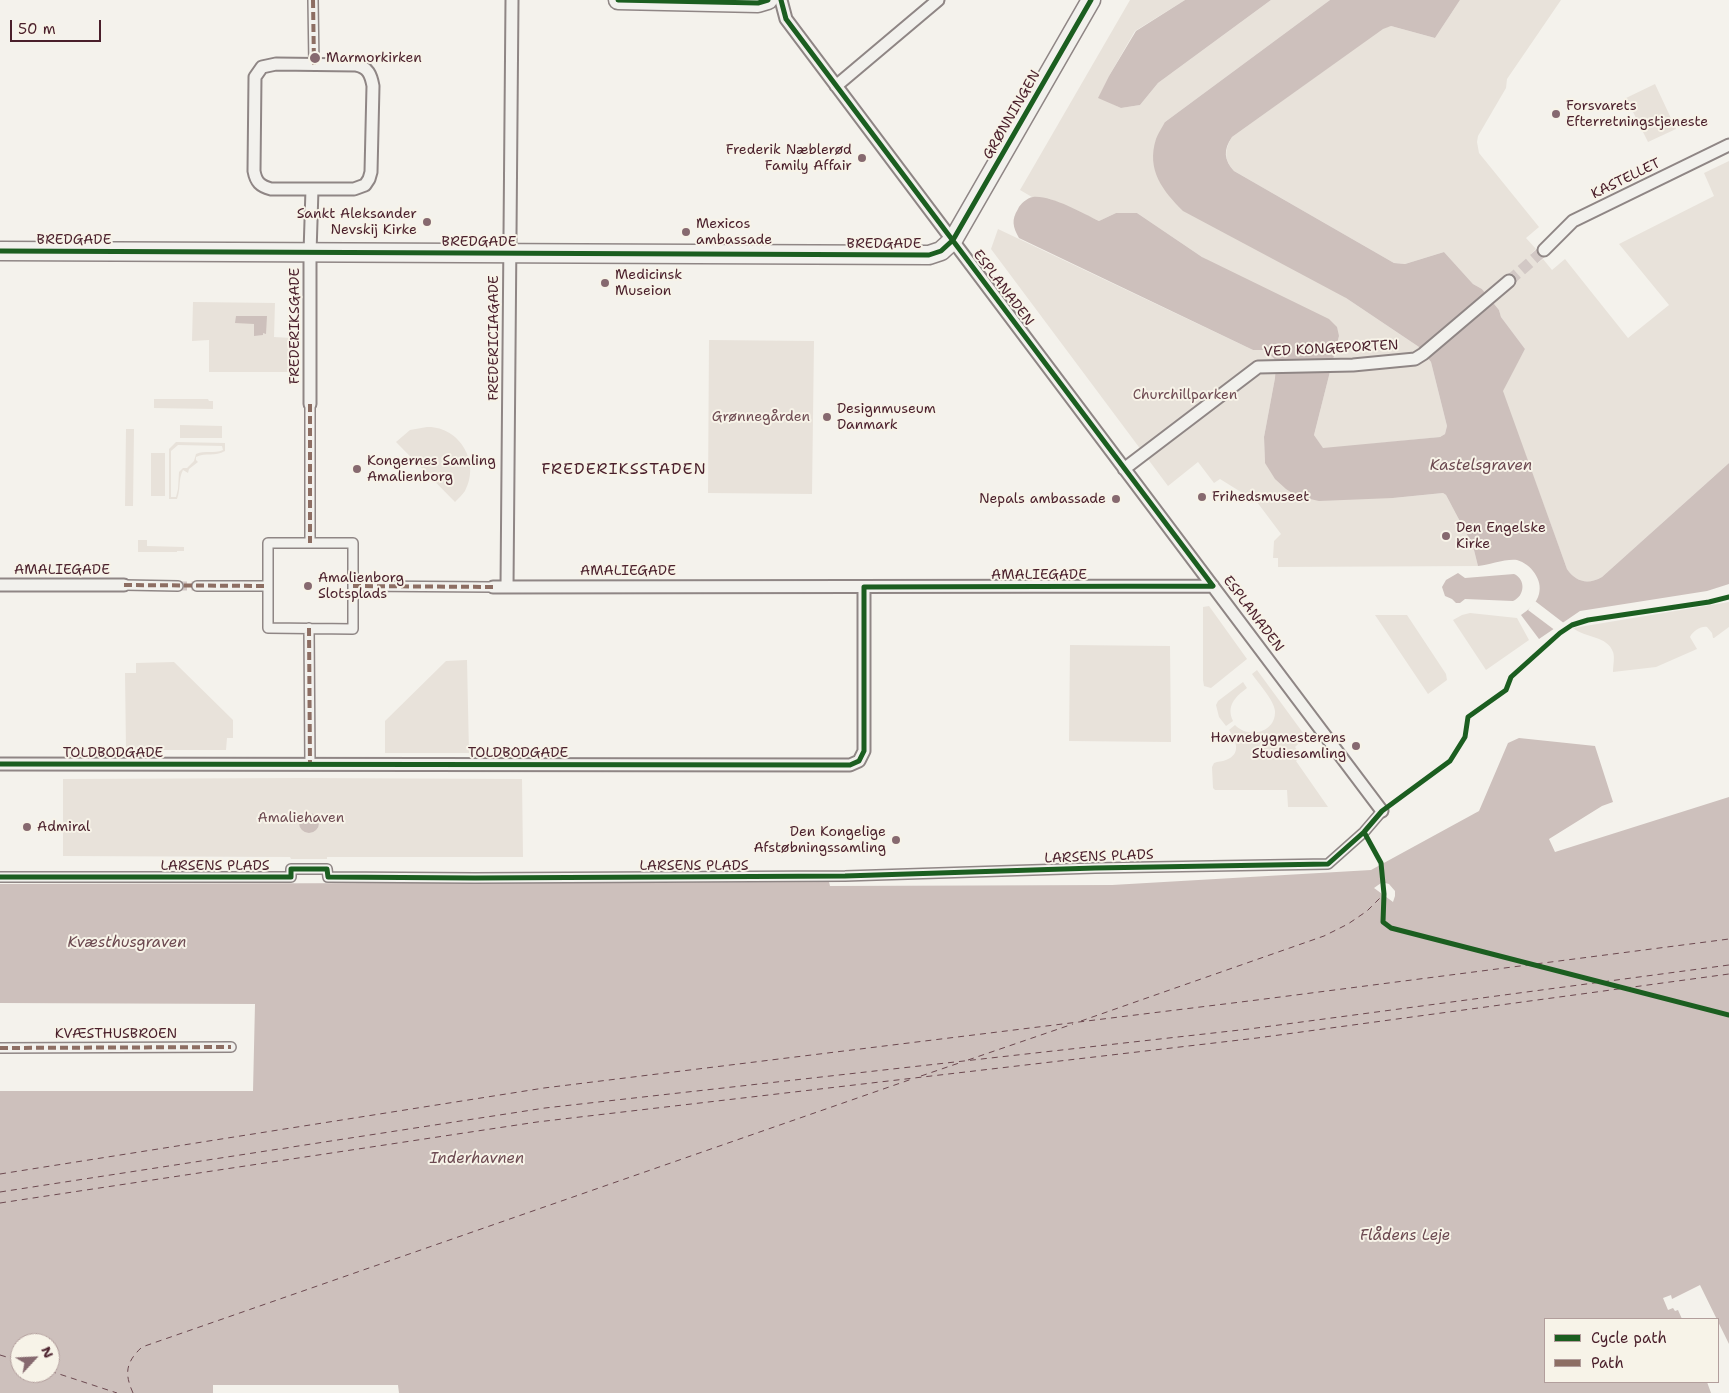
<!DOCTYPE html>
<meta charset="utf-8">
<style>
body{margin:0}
#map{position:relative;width:1729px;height:1393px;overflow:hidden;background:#f4f2ec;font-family:"Shantell Sans",sans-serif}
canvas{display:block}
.legend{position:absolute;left:1544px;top:1318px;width:175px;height:65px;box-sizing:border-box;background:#f7f3e8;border:1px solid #b29e9c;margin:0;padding:6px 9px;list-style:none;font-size:15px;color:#4a1f2b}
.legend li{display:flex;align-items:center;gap:10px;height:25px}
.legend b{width:25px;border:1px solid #b29e9c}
.north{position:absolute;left:10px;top:1333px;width:50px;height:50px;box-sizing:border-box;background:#f7f3e8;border:1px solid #b29e9c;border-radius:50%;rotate:65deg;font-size:14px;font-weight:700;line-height:20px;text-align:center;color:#4a1f2b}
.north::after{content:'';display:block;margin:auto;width:18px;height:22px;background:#86696f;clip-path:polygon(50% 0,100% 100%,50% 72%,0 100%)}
.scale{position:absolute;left:10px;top:20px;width:91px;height:22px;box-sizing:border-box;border:2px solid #4a1f2b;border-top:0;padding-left:6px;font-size:15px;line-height:18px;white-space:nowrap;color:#4a1f2b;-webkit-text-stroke:4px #f7f3e8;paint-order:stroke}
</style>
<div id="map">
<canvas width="1729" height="1393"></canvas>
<ul class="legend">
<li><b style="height:6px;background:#1b5e20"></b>Cycle path</li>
<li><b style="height:6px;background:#8d6e63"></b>Path</li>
</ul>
<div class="north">N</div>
<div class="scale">50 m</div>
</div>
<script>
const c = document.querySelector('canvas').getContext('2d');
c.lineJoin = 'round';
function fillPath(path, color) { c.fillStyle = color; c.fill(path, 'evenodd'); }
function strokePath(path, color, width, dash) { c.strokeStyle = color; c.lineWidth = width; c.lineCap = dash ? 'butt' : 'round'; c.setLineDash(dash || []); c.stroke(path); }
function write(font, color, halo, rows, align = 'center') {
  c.font = font + ' "Shantell Sans",sans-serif'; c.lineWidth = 4; c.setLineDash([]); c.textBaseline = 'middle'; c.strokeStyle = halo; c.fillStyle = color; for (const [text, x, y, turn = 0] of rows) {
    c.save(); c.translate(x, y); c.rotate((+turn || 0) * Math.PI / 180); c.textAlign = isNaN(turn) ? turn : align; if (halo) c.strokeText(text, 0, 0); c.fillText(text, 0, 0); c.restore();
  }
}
fillPath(new Path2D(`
 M1130,0H1185L1135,31L1109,76L1099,97L1121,108L1140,105L1158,83L1271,0H1330L1165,122L1346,298L1419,347L1431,362L1447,426L1445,434L1440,437L1323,449L1314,435L1339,336L1202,257L1137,213H1116L1099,221L1050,199L1032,197L1020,190Z
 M1460,0H1561L1507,79L1506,88L1478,136L1477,142L1479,153L1539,227L1526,238L1536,249L1531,254L1538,263L1543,259L1552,270L1565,259L1628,338L1669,305L1619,244L1714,196L1704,173L1729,161V463L1602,577C1588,585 1576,582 1567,569L1502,391L1525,349L1501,317L1499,310L1482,289L1473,284L1444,252L1405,264L1394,263L1234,171C1224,160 1224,150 1232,137L1383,28L1391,26L1435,38Z
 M1655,84L1676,129L1648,142L1626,98Z
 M998,229L1253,350H1266L1276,361L1275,378L1264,437L1265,463L1393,498L1443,493L1446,495L1473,546L1478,566L1278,567V558H1273L1274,541L1281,534L1257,502L1220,479L1214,483L1198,462L1168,486L991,249Z
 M193,302L275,303L274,337L292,338L291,372H209V340L192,341Z
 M709,340L814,341L812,494L708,493Z
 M154,399H208L209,401H213V409L154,408Z
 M180,425L222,426V438H180Z
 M427,427C459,426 481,462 465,491C462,495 458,499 455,502L396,442L410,430Z
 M126,429H134L133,506H125Z
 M176,442L225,443V451C215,457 206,452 196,457V460L198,462L189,469L188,473L183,470C178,479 181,489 177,499H169V449ZM178,445L222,446L223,450C214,454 205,450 196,454L194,461L187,468H183L179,472L178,489L176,497H171V451Z
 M151,453H165V496H151Z
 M138,540H147V546L184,547V551H177V552H138Z
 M1729,602V627L1714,638H1713L1712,633L1707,627C1701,626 1693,631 1690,637L1697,649L1656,667L1613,672C1613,666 1615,657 1613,652C1608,636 1585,638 1573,628Z
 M1209,606L1247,659L1211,688L1204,686L1203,680V607Z
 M1470,613L1517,618L1529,640L1486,670L1453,620L1462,615Z
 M1375,615H1407L1446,674L1447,680L1428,694Z
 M1070,645L1170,646L1171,742L1069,741Z
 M467,660L469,753H385V721L446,661Z
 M174,662L233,720V738H227L226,750H126L125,673H136V663Z
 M1257,670L1306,737L1295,747L1301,756L1296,761L1328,807H1288L1287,790H1215L1213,788L1212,767L1214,763C1218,761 1222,762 1226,760C1242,754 1236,740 1229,730L1235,725C1248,739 1276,733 1275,711C1274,700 1258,683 1252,674Z
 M1243,682L1247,688C1235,697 1226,706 1233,721L1226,726L1219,717L1216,705L1218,701Z
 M300,778L522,779L523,857H327V859H291L290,857L63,856V779Z`), '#e8e2da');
fillPath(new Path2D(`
 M1185,0H1271L1158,83L1140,105L1121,108L1098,98L1109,76L1136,31Z
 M1330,0H1460L1435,38L1391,26L1383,29L1232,137C1223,150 1224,160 1234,171L1394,263L1405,264L1444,252L1473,284L1482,289L1499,310L1501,317L1525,349L1503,391L1567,569C1576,582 1588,585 1602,577L1729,463V584L1707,591L1580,611L1539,639L1521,615C1528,610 1537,603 1539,594C1543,580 1531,564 1517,560C1508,558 1488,565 1478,566L1473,546L1446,495L1443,493L1393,498L1319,501L1297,496L1286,489L1275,479L1265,463L1264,437L1275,378L1276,361L1266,350H1253L1019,238C1013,227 1011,220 1018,209C1020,204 1027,198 1033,197C1051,195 1082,213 1099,221L1116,213H1137L1202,257L1329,319L1337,327L1339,336L1314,435L1323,448L1440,437L1445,434L1447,426L1431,362L1419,347L1346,298L1183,211C1163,191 1146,170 1156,139C1158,133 1162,128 1165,122Z
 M236,316H267L266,334L263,333V335L254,336V324L235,323Z
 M1458,573L1465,578L1514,574C1526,579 1525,596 1513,601L1465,599L1460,603H1456L1452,599L1445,596L1442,587L1446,580Z
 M1519,738L1595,746L1613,802L1602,806L1549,839L1555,852L1729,797V1344L1700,1285L1672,1299L1671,1295L1663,1298L1668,1310L1673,1308L1675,1311L1678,1310L1682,1319H1545V1382H1707L1711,1393H399L398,1385H213V1393H0V1091H253L255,1004L0,1003V884L829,882L830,886L1112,885L1371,870L1479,811L1508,743ZM20,1343H50V1373H20Z
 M299 823a10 10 0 1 1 20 0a10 10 0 1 1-20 0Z`), '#cdc0bc');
fillPath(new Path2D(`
 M1535,601L1565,624L1556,631L1528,610Z
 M1382,861L1385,883L1389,884L1395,891V896L1393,902L1374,888L1381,883L1380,862Z`), '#f4f2ec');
strokePath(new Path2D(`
 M1384,894L1383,922L1391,928L1530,964
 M1534,965L1598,981
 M1602,982L1622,988
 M1626,989L1729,1015
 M1081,1021L1324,936L1348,924L1367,911L1384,894
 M968,1060L1073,1024
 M921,1076L962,1062
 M0,1174L544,1088L1257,1000L1729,939
 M0,1192L545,1108L1249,1029L1729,965
 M0,1203L537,1122L1257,1038L1729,974
 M0,1355L20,1361
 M50,1371L117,1393
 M133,1393C124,1373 126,1362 142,1347L912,1079`), '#6c4950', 1, [6, 5]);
strokePath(new Path2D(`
 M178,586H197`), '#d2c8c5', 9, [9, 4.5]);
strokePath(new Path2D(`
 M1509,281L1544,250`), '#d2c8c5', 11, [11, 5.5]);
const pedestrian = new Path2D(`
 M313,0L314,65
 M310,404V543
 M268,543H353V629L268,628Z
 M124,585L178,586
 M197,586H268
 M353,586L493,587
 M309,628L310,765
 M0,877H291V869H327L328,877L475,878L845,876L1095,868L1328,864L1364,832L1382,811
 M0,1048L231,1047`);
const minor = new Path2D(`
 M781,0L786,19L1382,811
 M276,64L356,65C368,67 371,75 373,86L371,172L369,179L365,185L354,189H271C260,186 256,182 254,171L255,77L262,67Z
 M836,86L938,0
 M1544,250L1573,221L1729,145
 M310,404V253L312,189
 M1124,469L1258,367L1353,365L1415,359L1423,354L1509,281
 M0,585H124
 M493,587L1213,586
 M507,587L512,0
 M0,764L850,765L859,761L864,751V587`);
const primary = new Path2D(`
 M618,0L758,3L768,0
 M0,251L929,255L941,251L953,240L1091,0`);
strokePath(pedestrian, '#8f8685', 12);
strokePath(minor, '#8f8685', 15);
strokePath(primary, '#8f8685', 21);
strokePath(pedestrian, '#f2f1ed', 9);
strokePath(minor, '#f2f1ed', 11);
strokePath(primary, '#f2f1ed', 18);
strokePath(new Path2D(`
 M313,0L314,65
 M310,404V543
 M124,585L268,586
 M353,586L493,587
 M309,628L310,765
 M0,1048L231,1047`), '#8d6e63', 4, [8, 4]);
strokePath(new Path2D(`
 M618,0L758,3L768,0
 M781,0L786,19L1213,586
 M0,251L929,255L941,251L953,240L1091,0
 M0,764L850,765L859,761L864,751V587L1213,586
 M1364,832L1381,863L1384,894L1383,922L1391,928L1729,1015
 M0,877H291V869H327L328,877L475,878L845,876L1095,868L1328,864L1364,832L1382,811L1450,761L1465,737L1468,717L1506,690L1511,677L1560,633L1572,625L1588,620L1709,602L1729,597`), '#1b5e20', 5);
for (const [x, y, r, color] of [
 [315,58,6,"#86696f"],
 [1556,114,5,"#86696f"],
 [862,158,5,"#86696f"],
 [427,222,5,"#86696f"],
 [686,232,5,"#86696f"],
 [605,283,5,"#86696f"],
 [827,417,5,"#86696f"],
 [357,469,5,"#86696f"],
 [1202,497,5,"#86696f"],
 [1116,499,5,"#86696f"],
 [1446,536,5,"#86696f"],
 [308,586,5,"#86696f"],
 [1356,746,5,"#86696f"],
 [27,827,5,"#86696f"],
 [896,840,5,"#86696f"]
]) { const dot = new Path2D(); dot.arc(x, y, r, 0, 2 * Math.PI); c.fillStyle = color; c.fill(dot); strokePath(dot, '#f7f3e8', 2); }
write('14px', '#4a1f2b', '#f7f3e8', [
 ["Marmorkirken",326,58],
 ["Forsvarets",1566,106],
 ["Efterretningstjeneste",1566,122],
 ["Frederik Næblerød",852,150,"right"],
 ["Family Affair",852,166,"right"],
 ["Sankt Aleksander",417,214,"right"],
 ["Nevskij Kirke",417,230,"right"],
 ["Mexicos",696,224],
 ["ambassade",696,240],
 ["Medicinsk",615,275],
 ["Museion",615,291],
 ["Designmuseum",837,409],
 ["Danmark",837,425],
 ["Kongernes Samling",367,461],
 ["Amalienborg",367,477],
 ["Frihedsmuseet",1212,497],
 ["Nepals ambassade",1106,499,"right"],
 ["Den Engelske",1456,528],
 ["Kirke",1456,544],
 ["Amalienborg",318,578],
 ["Slotsplads",318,594],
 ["Havnebygmesterens",1346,738,"right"],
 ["Studiesamling",1346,754,"right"],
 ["Admiral",37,827],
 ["Den Kongelige",886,832,"right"],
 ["Afstøbningssamling",886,848,"right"]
], 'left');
write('14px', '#4a1f2b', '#f7f3e8', [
 ["GRØNNINGEN",1012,115,-60],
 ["KASTELLET",1626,179,-26],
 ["BREDGADE",74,240],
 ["BREDGADE",479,242],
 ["BREDGADE",884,244],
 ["ESPLANADEN",1003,288,53],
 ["FREDERIKSGADE",295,326,-90],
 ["FREDERICIAGADE",494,338,-90],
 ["VED KONGEPORTEN",1331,349,-3],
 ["AMALIEGADE",62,570],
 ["AMALIEGADE",628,571],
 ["AMALIEGADE",1039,575],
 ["ESPLANADEN",1253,614,53],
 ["TOLDBODGADE",113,753],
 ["TOLDBODGADE",518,753],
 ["LARSENS PLADS",1099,857,-2],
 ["LARSENS PLADS",215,866],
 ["LARSENS PLADS",694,866],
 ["KVÆSTHUSBROEN",116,1034]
]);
write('14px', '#6f4c53', '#f7f3e8', [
 ["Churchillparken",1185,395],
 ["Grønnegården",761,417],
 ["Amaliehaven",301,818]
]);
write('italic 15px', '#6c4950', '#f7f3e8', [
 ["Kastelsgraven",1481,466],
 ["Kvæsthusgraven",127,943],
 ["Inderhavnen",477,1159],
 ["Flådens Leje",1405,1236]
]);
c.letterSpacing = '1px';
write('16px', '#4a1f2b', '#f7f3e8', [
 ["FREDERIKSSTADEN",624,470]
]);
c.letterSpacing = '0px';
</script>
